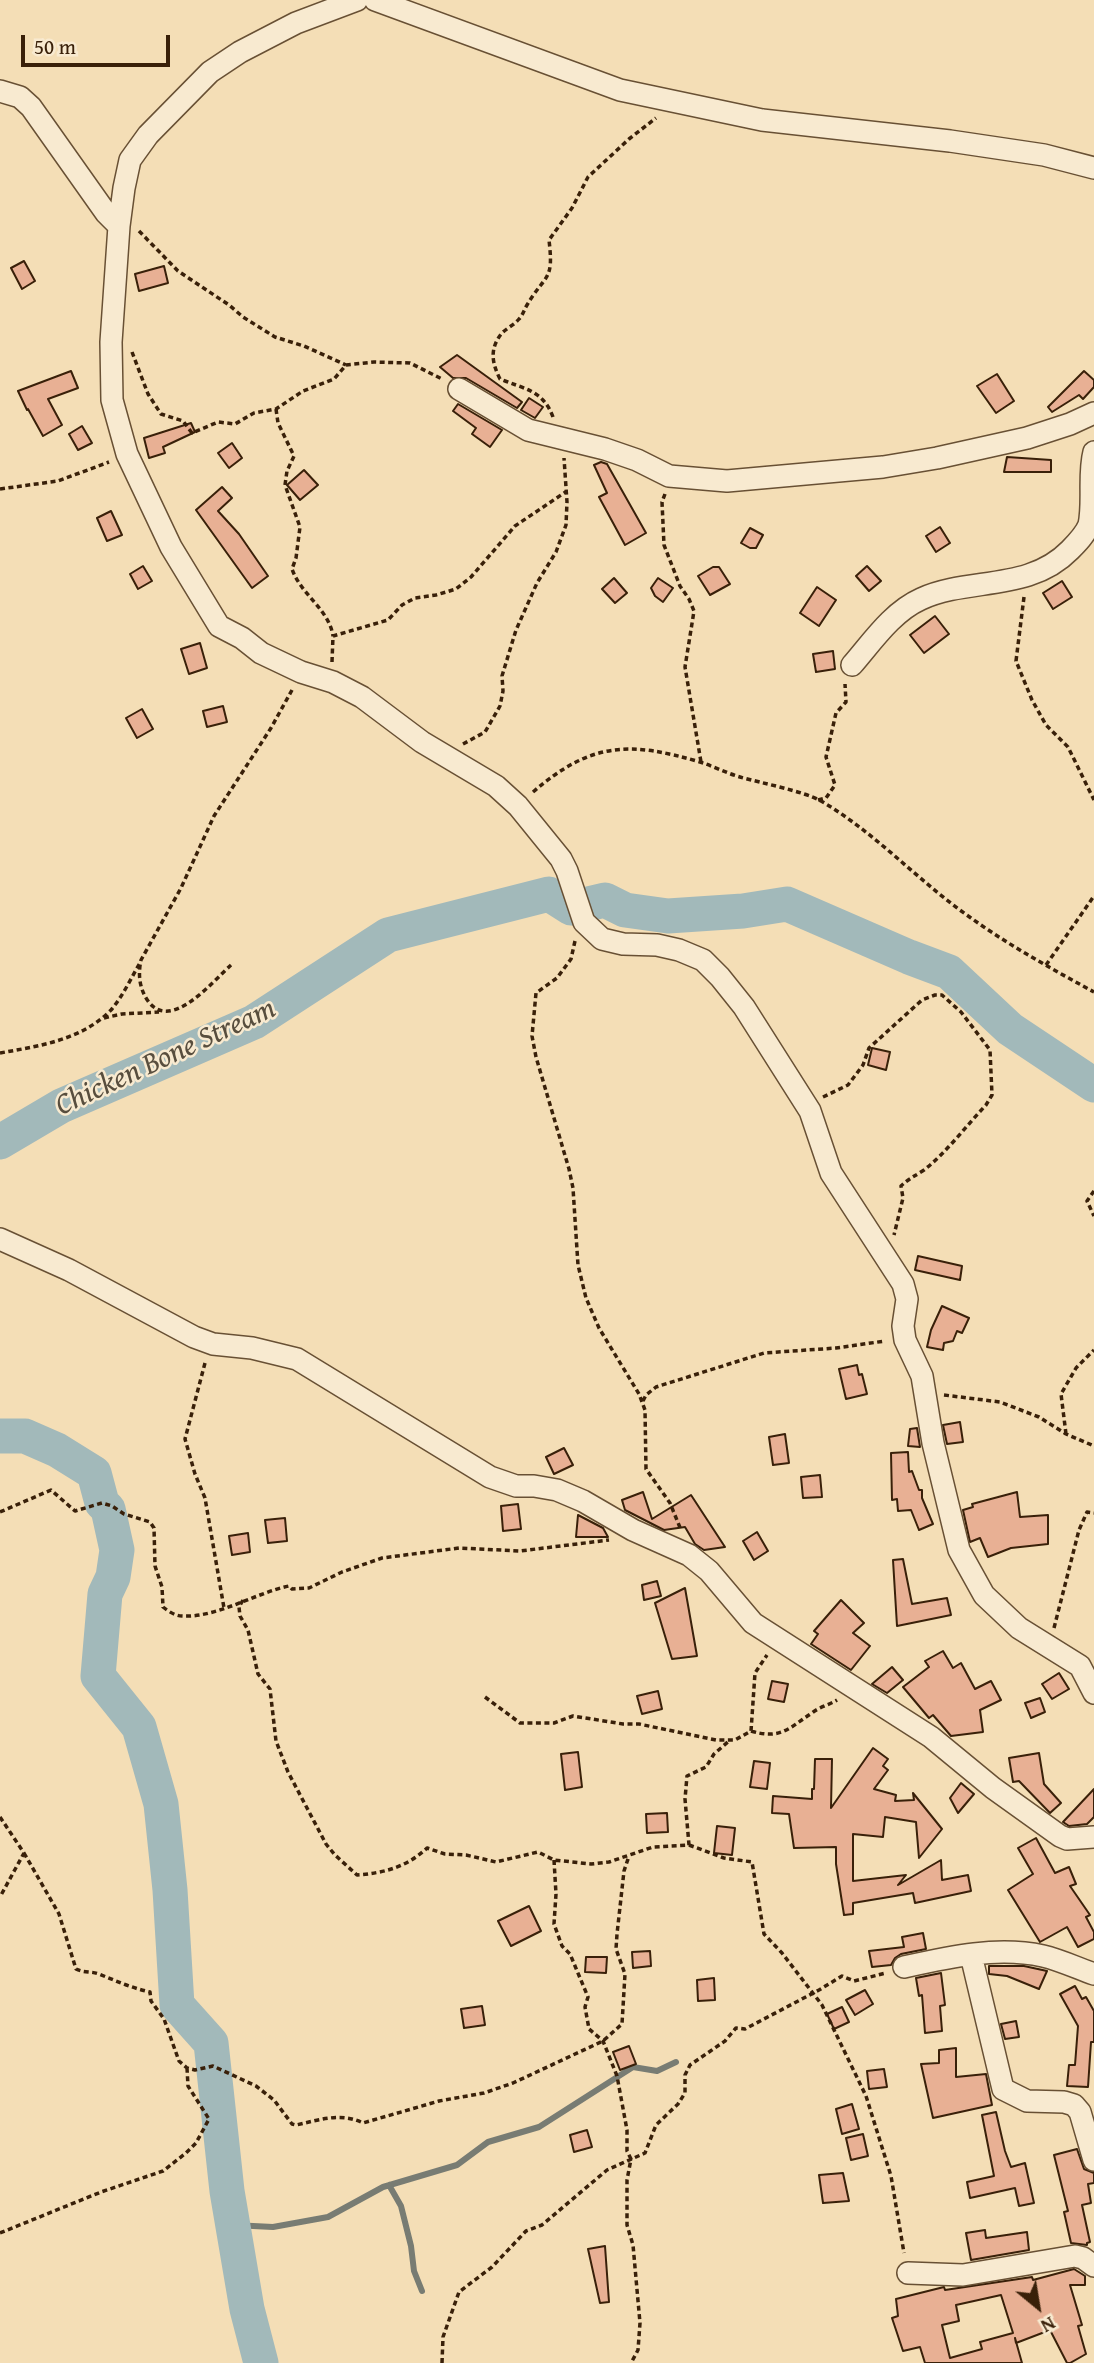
<!DOCTYPE html>
<style>
body{margin:0}
#map{position:relative;width:1094px;height:2363px;overflow:hidden;background:#f4deb6;font-family:"Gentium Book Plus",serif}
canvas{display:block}
.north{position:absolute;left:1003px;top:2272px;width:70px;height:70px;-webkit-text-stroke:5px #f8ead0;paint-order:stroke;rotate:150deg;font-size:19px;font-weight:700;line-height:28px;text-align:center;color:#392009}
.north::after{content:'';display:block;margin:auto;width:24px;height:32px;background:#392009;clip-path:polygon(50% 0,100% 100%,50% 72%,0 100%)}
.scale{position:absolute;left:21px;top:35px;width:149px;height:32px;box-sizing:border-box;border:4px solid #392009;border-top:0;padding-left:9px;font-size:21px;line-height:24px;white-space:nowrap;color:#392009;-webkit-text-stroke:5px #f8ead0;paint-order:stroke}
</style>
<div id="map">
<canvas width="1094" height="2363"></canvas>
<div class="north">N</div>
<div class="scale">50 m</div>
</div>
<script>
const c = document.querySelector('canvas').getContext('2d');
c.lineJoin = 'round';
function strokePath(path, color, width, dash) { c.strokeStyle = color; c.lineWidth = width; c.lineCap = dash ? 'butt' : 'round'; c.setLineDash(dash || []); c.stroke(path); }
function fillPath(path, color) { c.fillStyle = color; c.fill(path, 'evenodd'); }
function write(font, color, halo, rows, align = 'center') {
  c.font = font + ' "Gentium Book Plus",serif'; c.lineWidth = 5; c.setLineDash([]); c.textBaseline = 'middle'; c.strokeStyle = halo; c.fillStyle = color; for (const [text, x, y, turn = 0] of rows) {
    c.save(); c.translate(x, y); c.rotate((+turn || 0) * Math.PI / 180); c.textAlign = isNaN(turn) ? turn : align; if (halo) c.strokeText(text, 0, 0); c.fillText(text, 0, 0); c.restore();
  }
}
strokePath(new Path2D(`
 M389,2185L401,2206L411,2246L414,2271L422,2291
 M233,2225L273,2227L328,2217L383,2187L457,2165L488,2142L539,2127L633,2067L657,2071L676,2062`), '#787c73', 6);
strokePath(new Path2D(`
 M0,1142L61,1106L254,1022L388,935L549,894L571,908L605,900L625,910L668,916L743,911L787,904L909,957L949,972L1010,1029L1094,1085
 M0,1436H25L57,1450L94,1473L102,1503L108,1509L117,1550L113,1577L105,1594L98,1676L139,1727L161,1804L170,1890L177,2005L211,2043L227,2191L247,2309L261,2363`), '#a2b9ba', 35);
const building = new Path2D(`
 M24,261L35,281L22,289L11,268Z
 M164,266L168,283L139,291L135,274Z
 M457,355L522,402L517,408L466,378H453L440,367Z
 M71,371L78,388L48,399L62,425L43,436L28,409L27,410L18,391Z
 M1084,371L1094,380V387L1083,399L1079,395L1052,412L1048,407Z
 M997,374L1014,401L996,413L977,386Z
 M529,398L543,407L535,418L521,410Z
 M458,404L502,430L490,447L472,434L476,428L453,411Z
 M191,423L195,432L163,447L165,453L149,458L144,438Z
 M82,426L92,443L78,450L69,434Z
 M232,443L242,458L229,468L218,453Z
 M1007,457L1051,460V472H1004Z
 M601,462L607,464L646,533L625,545L599,497L607,493L594,465Z
 M304,470L318,485L300,500L287,485Z
 M222,487L232,498L218,511L239,534L268,576L252,588L196,510Z
 M111,511L122,535L107,541L97,518Z
 M940,527L950,543L936,552L926,536Z
 M750,528L763,535L756,548H750L741,543Z
 M143,566L152,581L138,589L130,574Z
 M867,566L881,581L869,591L856,576Z
 M713,567H719L730,584L710,595L698,576Z
 M614,578L627,593L615,603L602,589Z
 M658,578L673,588L663,602L655,596L651,588Z
 M1062,581L1072,597L1053,609L1043,593Z
 M817,587L836,600L819,626L800,613Z
 M935,616L949,634L924,653L910,635Z
 M200,643L207,668L189,674L181,649Z
 M833,651L835,669L816,672L813,654Z
 M223,706L227,722L207,727L203,711Z
 M142,709L153,729L137,738L126,718Z
 M872,1048L890,1052L886,1070L868,1065Z
 M918,1256L962,1266L960,1280L915,1270Z
 M942,1306L969,1318L962,1333L957,1331L953,1341L944,1343L943,1350L927,1347L931,1330Z
 M857,1365L859,1375L862,1374L867,1394L846,1399L839,1369Z
 M960,1422L963,1442L947,1444L943,1425Z
 M917,1428L920,1447L908,1446L910,1429Z
 M785,1434L789,1463L773,1465L769,1437Z
 M564,1448L573,1465L554,1474L546,1457Z
 M908,1452L909,1472L912,1471L919,1490H922V1498L933,1524L919,1530L911,1510L898,1511L897,1499L892,1500L891,1453Z
 M820,1475L822,1497L803,1498L801,1477Z
 M643,1492L652,1519L691,1495L725,1547L704,1550L695,1544L685,1527L664,1530L625,1510L622,1500Z
 M1017,1492L1020,1517L1048,1515V1544L1011,1548L988,1557L980,1538L970,1542L963,1510L973,1507L972,1504Z
 M518,1504L521,1529L503,1531L501,1506Z
 M578,1515L603,1528L608,1537H576Z
 M285,1518L287,1541L268,1543L265,1520Z
 M757,1532L768,1551L754,1560L743,1541Z
 M248,1533L250,1552L232,1555L229,1536Z
 M903,1559L912,1604L947,1598L951,1615L897,1626L893,1560Z
 M657,1581L661,1596L644,1600L642,1585Z
 M685,1588L697,1656L672,1659L655,1603Z
 M841,1600L864,1623L853,1633L870,1646L851,1670L811,1644L818,1634L814,1631Z
 M943,1651L953,1668L961,1663L975,1689L991,1681L1001,1700L980,1710L983,1732L951,1736L933,1715L929,1718L903,1687L929,1667L925,1661Z
 M892,1667L903,1680L887,1693L872,1684Z
 M1059,1673L1069,1689L1052,1699L1042,1684Z
 M772,1681L788,1684L784,1702L768,1699Z
 M658,1691L662,1709L642,1714L637,1696Z
 M1040,1698L1045,1712L1031,1718L1025,1703Z
 M873,1748L888,1759L883,1766L888,1770L874,1789L896,1795L895,1801L914,1800L913,1793L942,1829L919,1858L916,1822L885,1817L883,1837L853,1834V1881L906,1875L898,1885L941,1860L942,1880L968,1875L971,1891L915,1903L913,1893L853,1903V1914L844,1915L836,1864V1847L794,1848L789,1814L772,1813L773,1796L812,1799V1789H814L815,1759H832L831,1808Z
 M578,1752L582,1787L565,1790L561,1754Z
 M1039,1753L1044,1784L1061,1803L1050,1813L1019,1781L1013,1782L1009,1758Z
 M754,1761L770,1763L767,1789L750,1787Z
 M961,1783L974,1794L958,1813L950,1798Z
 M1094,1789V1817L1087,1824L1069,1826L1063,1822Z
 M667,1813L668,1832L647,1833L646,1814Z
 M717,1826L735,1828L732,1855L714,1853Z
 M1036,1838L1055,1873L1069,1867L1076,1884L1070,1886L1090,1915L1086,1917L1094,1932V1939L1078,1947L1067,1927L1040,1942L1008,1890L1033,1874L1018,1848Z
 M529,1906L541,1931L511,1946L498,1921Z
 M923,1933L926,1949L901,1954L895,1958L891,1965L872,1967L869,1951L904,1947L902,1937Z
 M650,1951L651,1966L633,1968L632,1952Z
 M586,1957H607L606,1973L585,1972Z
 M989,1966H1024L1047,1971L1039,1989L1007,1976L989,1974Z
 M941,1973L945,2005L940,2006L942,2031L925,2033L922,1995L919,1996L916,1978Z
 M714,1978L715,2000L698,2001L697,1980Z
 M1075,1986L1082,1999L1086,1997L1094,2011V2042H1091L1088,2087L1067,2086L1069,2065H1075L1078,2026L1060,1994Z
 M865,1990L873,2004L855,2015L846,2000Z
 M482,2006L485,2025L464,2028L461,2009Z
 M842,2007L849,2022L834,2029L827,2014Z
 M1016,2021L1019,2037L1005,2039L1001,2024Z
 M629,2046L636,2064L620,2070L613,2052Z
 M956,2048V2077L986,2074L992,2105L933,2118L921,2064L939,2063V2050Z
 M884,2069L887,2087L869,2089L867,2071Z
 M852,2104L859,2129L842,2134L836,2109Z
 M996,2112L1005,2151L1011,2167L1025,2163L1034,2203L1019,2206L1015,2188L970,2198L967,2182L994,2176L982,2115Z
 M587,2130L592,2147L574,2152L570,2135Z
 M863,2134L868,2156L851,2160L846,2138Z
 M1077,2149L1084,2169L1094,2173V2183L1088,2184L1091,2203L1082,2205L1090,2242L1087,2243V2245L1071,2243L1064,2212L1068,2211L1054,2155Z
 M843,2173L849,2201L823,2203L819,2175Z
 M985,2230L986,2238L1027,2232L1029,2250L971,2260L966,2233Z
 M605,2246L609,2302L600,2303L588,2249Z
 M1074,2269L1085,2276V2285H1070L1082,2325L1078,2326L1086,2354L1070,2363H1067L1050,2330L1016,2343L1015,2338L1022,2363H925L920,2347L903,2351L892,2318L898,2316L896,2299L944,2287L945,2290L1032,2277L1033,2280ZM1001,2295L1013,2333L980,2342L982,2349L950,2358L942,2325L959,2321L956,2305Z`);
fillPath(building, '#e8b094');
strokePath(building, '#392009', 2);
const street = new Path2D(`
 M357,0L296,23L240,52L210,72L148,135L130,160L124,188L119,226L111,342L112,400L127,454L171,547L219,626L242,638L261,653L301,672L333,682L362,697L422,742L496,786L518,806L561,859L567,871L584,922L602,939L623,944L657,945L679,950L703,960L720,977L744,1007L810,1111L831,1173L903,1284L907,1299L903,1326L905,1340L922,1376L933,1443L959,1550L984,1595L1019,1628L1080,1666L1094,1693
 M375,0L620,90L762,120L950,141L1044,155L1094,168
 M0,91L20,97L31,107L106,213L119,226
 M459,389L528,430L605,449L637,460L669,476L727,481L883,467L937,458L1027,438L1070,424L1094,413
 M852,665C872,642 892,612 921,599C969,577 1029,592 1070,550C1077,543 1085,535 1089,525C1094,502 1088,475 1094,452
 M0,1239L69,1270L194,1337L213,1344L252,1348L297,1359L490,1477L516,1486H534L557,1490L583,1501L633,1530L689,1555L709,1571L753,1623L931,1737L993,1788L1060,1836L1067,1839L1094,1837
 M971,1955L1003,2089L1027,2101L1064,2102L1074,2105L1080,2112L1094,2160
 M904,1967C949,1957 997,1946 1043,1956C1060,1960 1077,1968 1094,1974
 M908,2273L963,2275L1075,2256L1083,2258L1094,2266`);
strokePath(street, '#685034', 24);
strokePath(new Path2D(`
 M139,231L178,271L229,305L243,317L275,337L304,346L346,365
 M132,352L148,394L161,414L183,421L192,433L218,422L235,424L254,413L276,409L303,391L334,379L346,365L374,362L410,363L442,379
 M276,409L278,423L294,456L287,471L285,485L300,527L296,558L292,569C301,595 329,609 333,636
 M553,417C543,390 524,389 500,379C492,363 489,349 502,333C507,328 514,325 519,319C523,315 524,310 527,305C546,273 554,282 549,240L572,208L588,177L629,139L656,118
 M0,489L58,481L109,462
 M665,494L662,502L664,545L680,586L689,599L694,611L685,667L701,762
 M1024,597L1016,661L1032,700L1046,725L1068,747L1094,800
 M332,662L333,636L388,620L402,605L415,598L436,595L456,589L471,577L515,526L567,491
 M463,744L485,732L500,706L503,691L502,676L516,630L537,583L556,552L566,525L567,502L564,458
 M533,792C591,742 629,741 700,762C713,766 726,773 740,777C761,783 803,791 821,801C876,833 919,882 971,918C1010,946 1052,969 1094,992
 M818,800L826,798L835,785L826,757L836,713L846,702L845,684
 M575,941L571,959L557,978L536,993L532,1036L536,1057L569,1169L573,1188L578,1265L586,1298L599,1328L639,1394L645,1410L646,1469L670,1503L681,1530
 M231,965C213,981 171,1033 148,1001C139,988 138,974 141,960L181,888L214,816L271,728L292,690
 M1046,965L1094,896
 M104,1018L122,1014L159,1012
 M0,1053C39,1046 82,1040 111,1010C123,996 131,978 140,963
 M823,1097L848,1085L863,1065L869,1048L922,1000L935,995H942L961,1012L990,1050L992,1095L986,1105C966,1126 947,1152 924,1170C915,1176 908,1179 901,1186L903,1198L894,1235
 M1094,1191L1087,1201L1094,1216
 M205,1363L185,1439L195,1474L205,1498L224,1608
 M944,1395L1000,1402L1039,1417L1066,1434L1094,1446
 M643,1401L646,1395L656,1387L764,1353L836,1348L885,1341
 M1066,1434L1061,1394L1076,1368L1094,1350
 M0,1512L51,1490L75,1511L102,1503L112,1506L124,1514L150,1522L154,1528L155,1566L162,1587L163,1607C168,1611 175,1616 182,1616C217,1618 255,1593 289,1586L292,1589L309,1588L342,1572L382,1558L459,1548L520,1551L609,1540
 M243,1600L239,1607L240,1616L248,1630L258,1674L270,1689L276,1741L288,1772L326,1844L335,1855L357,1875C384,1873 407,1867 427,1848L445,1854L466,1855L496,1862L538,1852L554,1860L591,1864L609,1862L653,1847L689,1845L685,1799L687,1776L706,1767L714,1754L729,1741
 M1054,1628L1079,1530L1087,1512L1094,1513
 M485,1697L520,1723H554L573,1716L623,1724H639L716,1740H735L751,1731L755,1673L767,1655
 M751,1731C781,1740 789,1728 812,1713C819,1707 829,1705 837,1700
 M0,1817L24,1853L0,1897
 M689,1845L724,1858L752,1862L764,1934L782,1953L822,2005L866,2096L891,2176L904,2253
 M24,1853L59,1914L76,1969C84,1973 91,1971 99,1974C116,1981 132,1988 150,1992L151,2001L164,2019L179,2061L187,2068L195,2070L213,2066L256,2086L274,2100L292,2124L296,2125C319,2120 341,2112 363,2123L439,2101L484,2093L513,2083L603,2041L622,2024L625,1974L616,1949L617,1934L624,1871L629,1856
 M554,1860L556,1894L554,1924L562,1946L570,1954L588,1997L585,2007L589,2029L603,2041L617,2076L627,2130V2151L631,2159L627,2180V2225L633,2245L640,2323L638,2350L631,2363
 M0,2233L101,2192L163,2171L186,2153L196,2143L209,2119L188,2086L187,2068
 M442,2363L443,2337L459,2292L492,2267L526,2231L542,2225L607,2170L645,2153L656,2125L678,2104L685,2093V2075L690,2065L725,2041L736,2028L745,2029L819,1990L842,1976L854,1981L886,1973`), '#392009', 3.5, [5, 3.5]);
strokePath(street, '#f8ead0', 21);
write('italic 30px', '#584e3e', '#f8ead0', [
 ["Chicken Bone Stream",166,1058,-25]
]);
</script>
